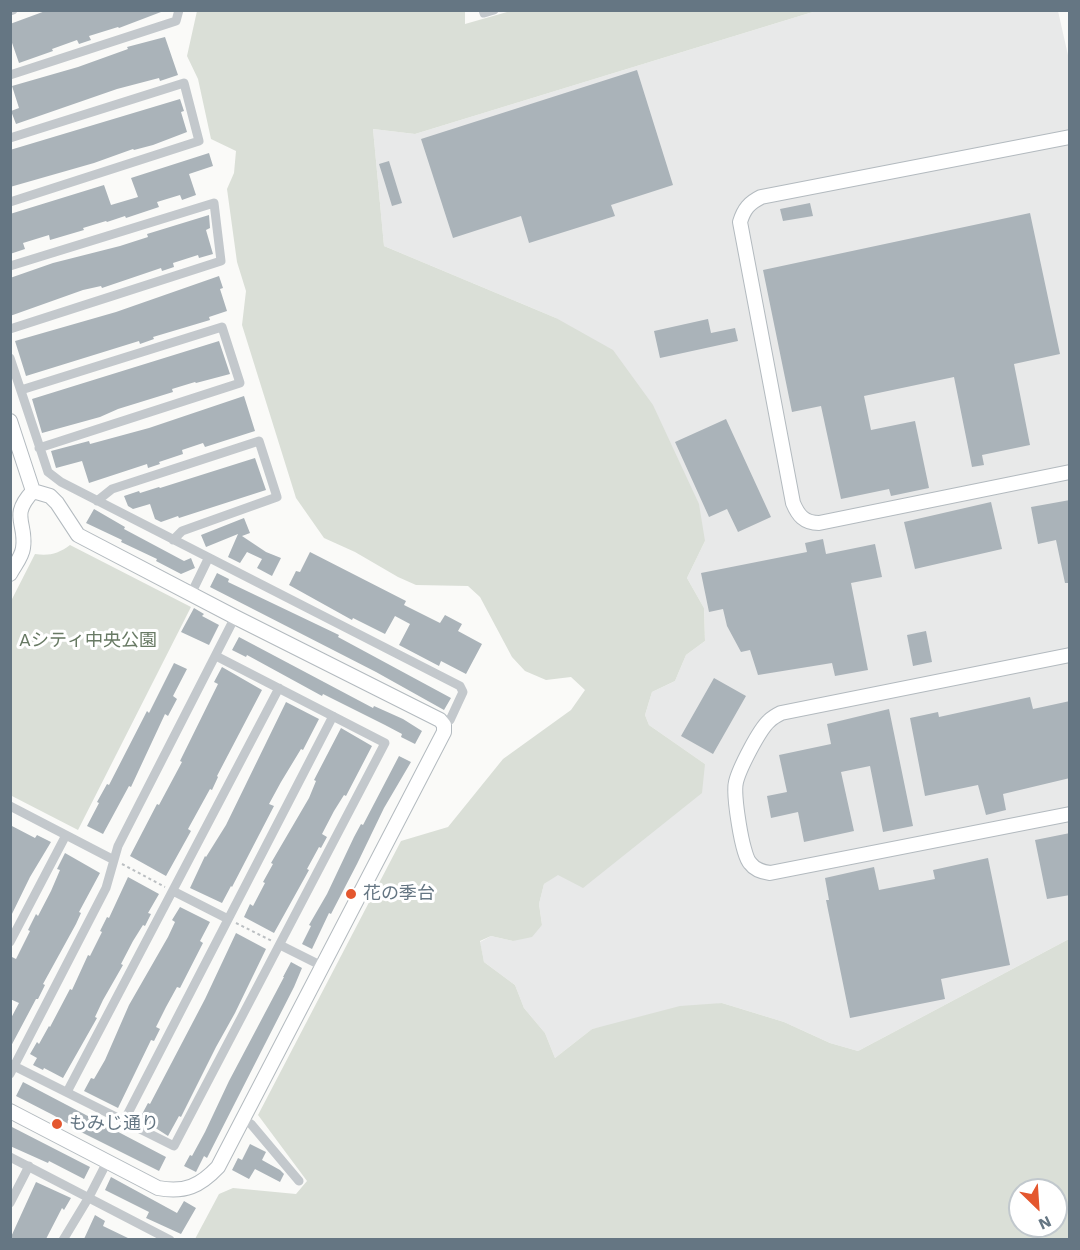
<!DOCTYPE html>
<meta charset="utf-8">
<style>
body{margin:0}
#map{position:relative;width:1080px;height:1250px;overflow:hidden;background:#fafaf8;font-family:"Work Sans",sans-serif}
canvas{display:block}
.frame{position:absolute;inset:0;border:12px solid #657683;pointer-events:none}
.north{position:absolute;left:1008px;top:1178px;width:60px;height:60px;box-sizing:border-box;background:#fff;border:2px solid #c1c8cd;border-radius:50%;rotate:155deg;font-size:16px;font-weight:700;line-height:24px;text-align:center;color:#657683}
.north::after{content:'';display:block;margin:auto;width:21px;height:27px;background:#e4572e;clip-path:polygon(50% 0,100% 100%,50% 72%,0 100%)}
</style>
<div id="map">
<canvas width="1080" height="1250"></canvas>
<div class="frame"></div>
<div class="north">N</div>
</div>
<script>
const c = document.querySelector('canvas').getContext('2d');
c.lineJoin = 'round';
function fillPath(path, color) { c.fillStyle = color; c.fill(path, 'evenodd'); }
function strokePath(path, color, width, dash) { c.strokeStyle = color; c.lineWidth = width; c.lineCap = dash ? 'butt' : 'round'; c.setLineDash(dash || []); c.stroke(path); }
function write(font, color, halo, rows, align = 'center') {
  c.font = font + ' "Work Sans","Noto Sans JP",sans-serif'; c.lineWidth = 6; c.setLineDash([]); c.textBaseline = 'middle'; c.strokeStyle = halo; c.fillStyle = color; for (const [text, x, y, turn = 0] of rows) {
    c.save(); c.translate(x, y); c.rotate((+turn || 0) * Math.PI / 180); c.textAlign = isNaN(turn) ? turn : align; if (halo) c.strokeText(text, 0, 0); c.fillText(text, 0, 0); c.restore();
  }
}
fillPath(new Path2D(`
 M816,11H1058L1070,64L1069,939L858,1051L830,1043L784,1022L722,1003L592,1029L555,1058L545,1033L524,1008L515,985L484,962L480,942L491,936L513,941L542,925L539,904L544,884L705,764L649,725L645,715L652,692L675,681L686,655L705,641L704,608L687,578L705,541L556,318L384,246L373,129L415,134Z`), '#e8e9e9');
fillPath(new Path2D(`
 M514,10L816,11L415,134L373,129L384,246L556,318L613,350L653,405L699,504L705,541L687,578L704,608L705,641L686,655L675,681L652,692L645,715L649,725L705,764L702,793L583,888L558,875L544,884L539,904L542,925L532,937L513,941L491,936L480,941L484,962L515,985L524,1008L545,1033L555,1058L592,1029L680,1006L722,1003L784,1022L830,1043L858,1051L1069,939V1239H195L219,1194L233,1188L296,1194L307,1181L258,1115L401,841L448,827L503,759L571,710L585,690L571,677L546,680L525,671L512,657L480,597L468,586L416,585L398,577L355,552L324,538L296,498L242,325L246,291L237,262L227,189L234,173L236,151L211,139L198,79L187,56L197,11H465V24ZM1020,1190H1056V1226H1020Z
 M70,545L191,607L78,830L10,795L11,601L35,554C49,556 58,554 70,545Z`), '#dadfd7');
fillPath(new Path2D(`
 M48,10H161V12L119,28L118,27L89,36L91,40L79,44L77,40L52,49L53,51L19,63L10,37V24Z
 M165,37L178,75L160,81L159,78L117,89L16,124L11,111L19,108L12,86L78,67L128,49L127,47Z
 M637,70L673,185L611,205L615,216L529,243L521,216L453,238L421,139Z
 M180,99L184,111L181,112L187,132L153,145L134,150L133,149L94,163L10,187V150Z
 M209,153L213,166L189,174L196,195L182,200L180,195L157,202L159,207L126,218L125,216L107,222L106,221L83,228L84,230L50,240L49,235L23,243L25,249L10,254V214L104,185L111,205L138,197L131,178Z
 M389,161L402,203L392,206L379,164Z
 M810,203L813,216L783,221L780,209Z
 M1030,213L1060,354L1014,364L1030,445L982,455L984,465L972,467L954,377L864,396L871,430L915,421L929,488L891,496L889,489L841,499L821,406L792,412L763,270Z
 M209,215L210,228L206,230L213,254L199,258L198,255L173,263L174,267L162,271L161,268L102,288L101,286L83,290L10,316V278L53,263L120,246L148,237L147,234Z
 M219,276L223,288L220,289L227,311L209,317L210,320L153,337L154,339L140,344L139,341L26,376L15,341L116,312Z
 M708,319L711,333L735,328L738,341L660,358L654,331Z
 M219,341L230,374L196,383L195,382L172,389L173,392L118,409L100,417L42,433L32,399Z
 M244,396L255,431L205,447L203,443L182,450L183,454L159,462L160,464L148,468L147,464L89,483L82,461L56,468L51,451L89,441L90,444L149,428Z
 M726,419L771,517L738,532L727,509L709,517L675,442Z
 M255,458L266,490L179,518L178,516L161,522L155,519L150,504L133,509L128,506L124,496L139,491L140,493L159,487L160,488Z
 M1070,500V583H1065L1056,540L1038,544L1031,507Z
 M991,502L1002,549L915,569L904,522Z
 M94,509L125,527L124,529L184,561L191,558L195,568L181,574L156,561L157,559L121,542L122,540L86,523Z
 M244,518L250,533L242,536L266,552L281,558L272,576L257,568L262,559L247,552L240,563L228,557L238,534L206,547L201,535Z
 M823,539L826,554L875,544L882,577L851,583L868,670L835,676L832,663L758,675L750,650L741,652L727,626L723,609L709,612L701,573L807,552L805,543Z
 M310,552L406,601L404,605L440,623L445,615L462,624L458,631L482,644L466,674L441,661L439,666L399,645L410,624L395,616L385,634L353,618L352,620L289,585L296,571L300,572Z
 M217,573L229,579L228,582L339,635L338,637L451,698L444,710L376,672L210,587Z
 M194,608L204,614L202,616L219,625L209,645L181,632Z
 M926,631L932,662L913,666L907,635Z
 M239,637L373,708L374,706L403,719L422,731L415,744L401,737L402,734L385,725L323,694L322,696L247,655L246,657L232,650Z
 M174,663L187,669L173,696L177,699L168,716L165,714L131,787L129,786L103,834L87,826L99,803L97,802L107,784L109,785L147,711L149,713Z
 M222,667L262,690L217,776L218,777L212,790L210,789L188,829L191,831L166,876L130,856L157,804L159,805L182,762L180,761L218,684L214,682Z
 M714,678L746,696L713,754L681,736Z
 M1030,697L1033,709L1070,701V778L1003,794L1006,810L986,815L978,785L925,796L910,718L938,712L939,717Z
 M286,702L319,719L303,750L301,749L281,782L269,804L274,806L232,887L231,886L222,903L190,888L205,856L206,857L226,825Z
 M889,709L913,826L883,832L870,766L841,772L854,831L804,842L798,812L771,818L767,796L787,792L779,755L831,744L827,724Z
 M341,728L372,746L346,796L344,795L334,811L322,834L327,837L321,848L319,847L307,869L309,870L274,933L244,917L250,904L253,906L265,883L263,882L273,864L271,863L309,798L316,781L314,780Z
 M399,756L411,762L384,808L357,864L331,914L329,913L312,949L302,944L311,926L309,925L327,894L354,837L361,824L363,825Z
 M10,825L35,838L37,835L51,842L30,877L10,918Z
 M1070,833V895L1047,899L1035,840Z
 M65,853L100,873L79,912L81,913L76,924L43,984L45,985L38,999H36L10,1048V1020L19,1003L10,999V956L16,959L30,931L28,930L36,914L38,916L51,891L60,870L57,869Z
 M988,858L1010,965L941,979L945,999L850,1018L826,900H829L825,878L874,867L879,890L935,879L933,870Z
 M128,877L159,894L148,913L151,914L145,926L143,925L133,941L121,964L123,965L103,1000L95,1017L97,1018L63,1078L44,1068L43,1070L33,1065L37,1058L30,1054L37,1042L39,1044L49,1026L50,1027L70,989L72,990L88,955L90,956L102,932L100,931L107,917L109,918Z
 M180,907L210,922L200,941L203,943L180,988L177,987L166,1007L156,1027L160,1029L154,1041L151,1040L118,1108L84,1091L91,1078L94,1079L105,1060L129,1005L168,937L175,922L172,920Z
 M236,933L266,949L235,1013L216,1047L181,1117L179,1116L168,1136L140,1118L148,1103L150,1104L205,999Z
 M291,962L302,968L294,987L207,1158L204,1156L196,1172L184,1166L190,1155L192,1156L205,1132L229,1081L284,977H283Z
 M23,1082L166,1157L159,1171L71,1127L72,1126L53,1115L16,1096Z
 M10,1126L90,1167L84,1179L49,1161L48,1163L10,1146Z
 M250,1144L266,1152L262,1160L280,1170L284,1174L280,1182L255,1169L249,1179L232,1170L238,1158L242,1160Z
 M111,1177L177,1213L184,1201L196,1208L181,1234L146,1218L149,1212L105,1190Z
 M36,1182L71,1198L64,1210L62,1208L46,1239H10Z
 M95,1215L105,1221L103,1226L130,1239H84Z`), '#aab3b9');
const secondary = new Path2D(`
 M1070,137L761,197C749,203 744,209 740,222L793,503C798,515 804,523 819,523L1070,472
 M10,421L33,491C9,517 27,522 23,548C22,557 14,566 10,574
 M1070,655L781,713C777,715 772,718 769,721C759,730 739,769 736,782C733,794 742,855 750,863C755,870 762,872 770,873L1070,814
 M10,1111L158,1188C185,1193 200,1186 218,1167L444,732V725L440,720L235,617L78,535L57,503L50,496L33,491`);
strokePath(secondary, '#b3babf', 16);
strokePath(new Path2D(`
 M122,864L165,887
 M236,923L272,941`), '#bbbfc2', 2, [3, 3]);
strokePath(new Path2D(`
 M483,10L484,13L494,10
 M10,11L13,10
 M10,75L176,21L179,10
 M10,138L184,83L199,141L10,202
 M10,266L214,203L221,261L10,329
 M10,358L48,472L61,482L460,686L463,692L450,720L444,725
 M21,390L222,327L240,383L39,448
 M97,501L112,489L259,441L277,497L182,531L173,540
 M191,594L208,559
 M10,806L114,860
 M173,891L228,919
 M10,942L66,835
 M280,945L322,966
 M10,1064L174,1146L385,743L216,656
 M10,1074L106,888L118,846L235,617
 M67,1092L279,688
 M243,1119L251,1124L299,1181
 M124,1121L333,716
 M10,1157L170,1240
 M10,1203L29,1166
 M63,1240L89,1197L107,1162`), '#c3c8cc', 9);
strokePath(secondary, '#fff', 14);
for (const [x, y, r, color] of [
 [351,894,6,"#e4572e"],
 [57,1124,6,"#e4572e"]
]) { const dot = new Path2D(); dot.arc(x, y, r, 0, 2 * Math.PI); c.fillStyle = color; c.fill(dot); strokePath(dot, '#fff', 2); }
write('18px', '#687a64', '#fff', [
 ["Aシティ中央公園",88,641]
]);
write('18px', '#657683', '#fff', [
 ["花の季台",363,894],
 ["もみじ通り",69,1124]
], 'left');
</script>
